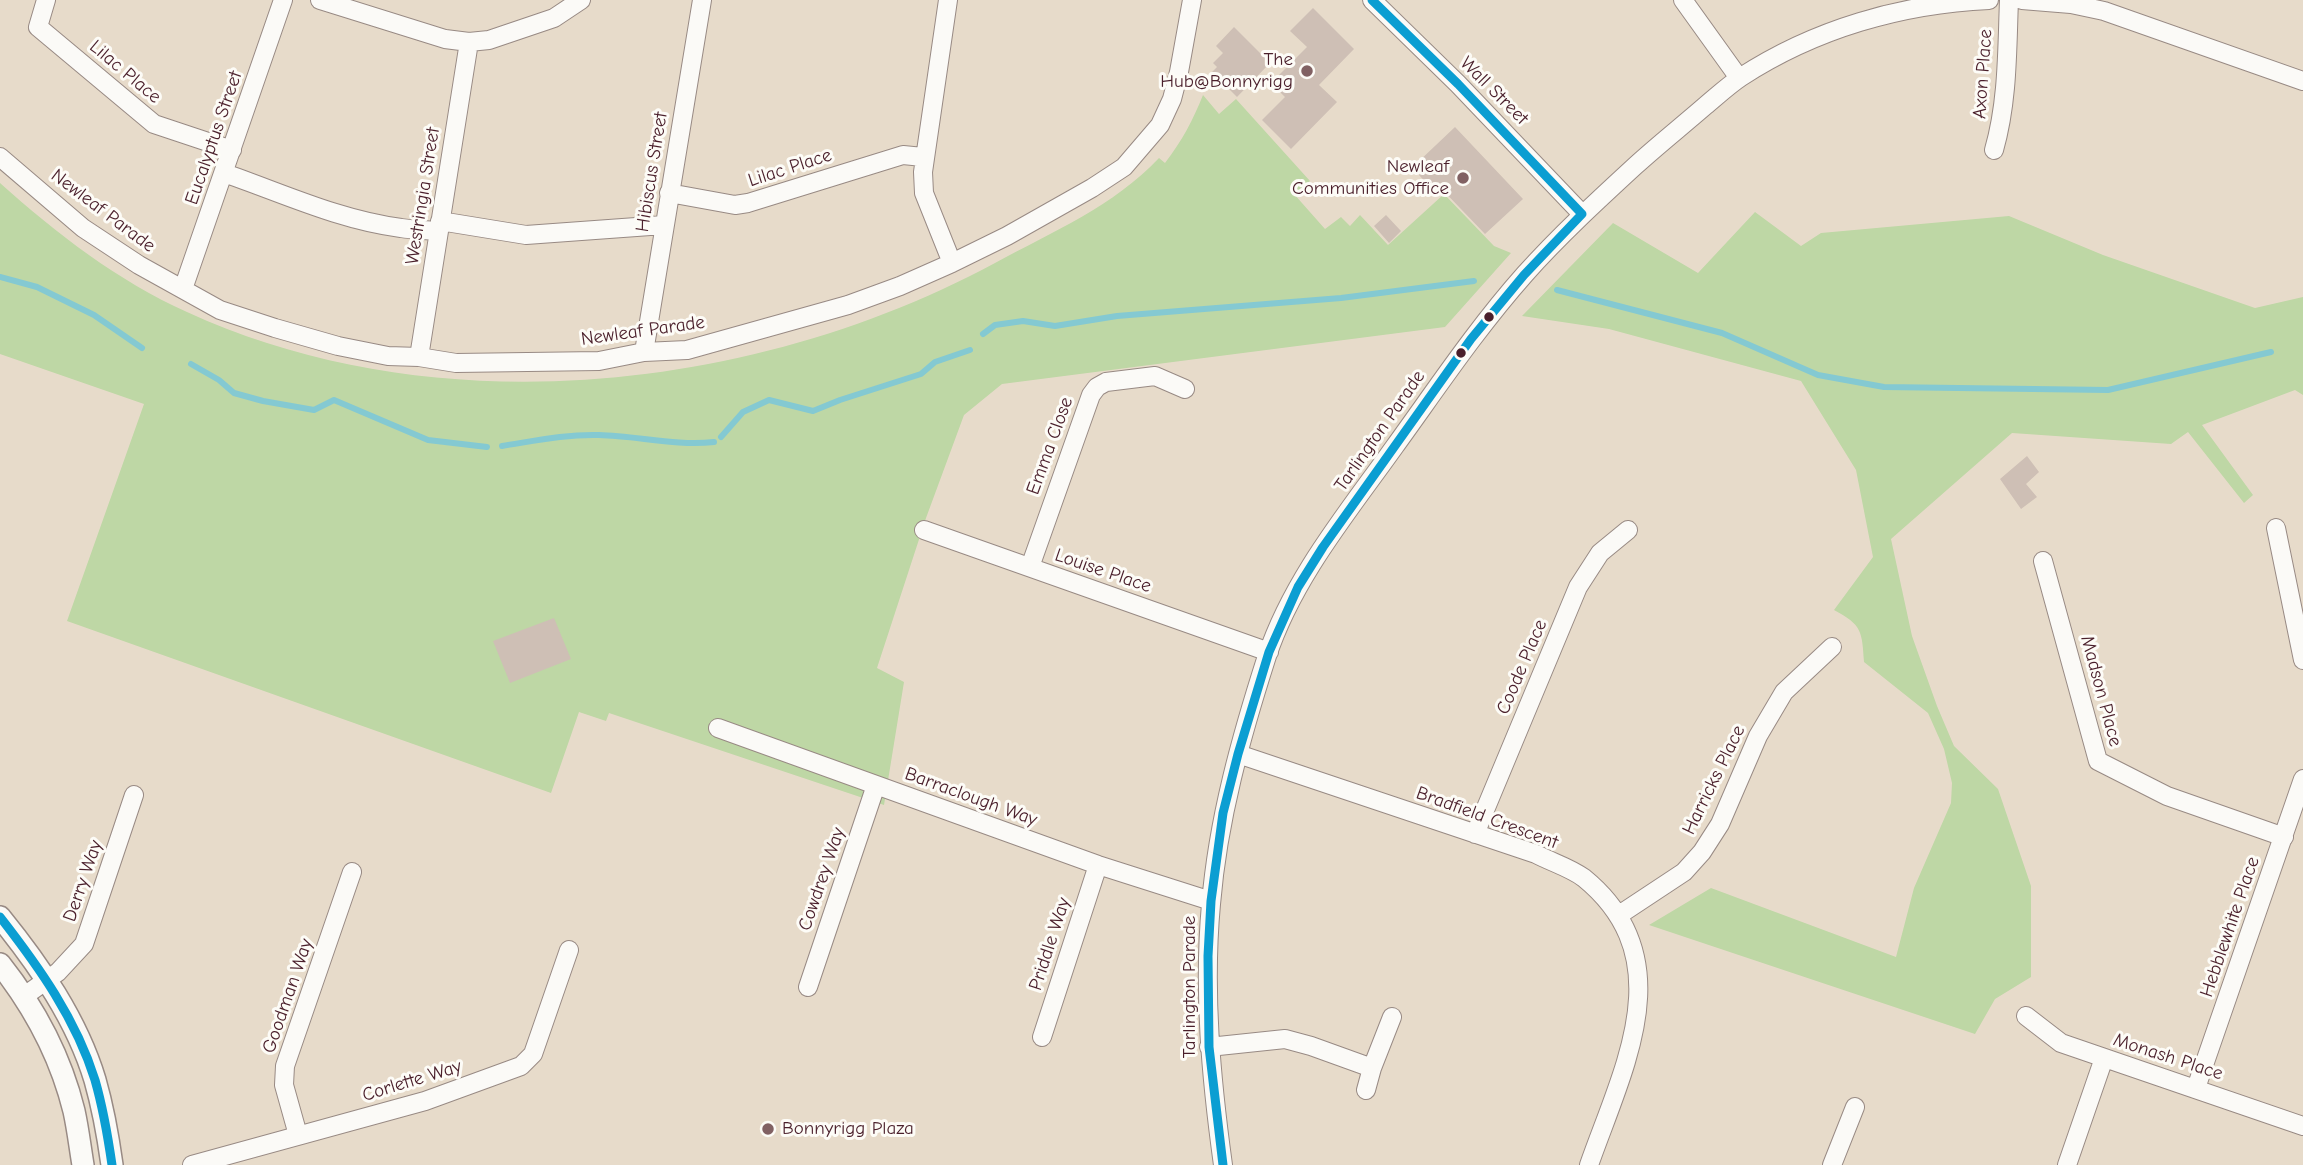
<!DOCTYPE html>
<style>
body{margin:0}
canvas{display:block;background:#e7dbca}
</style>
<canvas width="2303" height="1165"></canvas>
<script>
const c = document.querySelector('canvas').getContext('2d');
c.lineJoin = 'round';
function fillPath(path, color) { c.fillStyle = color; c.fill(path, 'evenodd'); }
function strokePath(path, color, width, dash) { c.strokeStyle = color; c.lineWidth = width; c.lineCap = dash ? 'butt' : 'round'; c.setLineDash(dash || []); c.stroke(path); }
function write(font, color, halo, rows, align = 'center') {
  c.font = font + ' "Comic Neue",sans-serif'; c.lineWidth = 6; c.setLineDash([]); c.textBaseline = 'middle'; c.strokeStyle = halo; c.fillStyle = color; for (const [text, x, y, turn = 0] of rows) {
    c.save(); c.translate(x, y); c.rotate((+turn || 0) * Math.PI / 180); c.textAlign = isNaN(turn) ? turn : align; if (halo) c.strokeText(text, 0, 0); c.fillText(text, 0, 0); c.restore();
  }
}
fillPath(new Path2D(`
 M1203,95L1219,114L1236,99L1310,181L1294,194L1325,229L1341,217L1350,226L1360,215L1388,245L1444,194L1494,246L1511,253L1445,327L1002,384L964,415L926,518L877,668L904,682L884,805L609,713L606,721L579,712L551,793L67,621L144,404L0,354V183C57,234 118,281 187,312C437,427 756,392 995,263C1052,232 1114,206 1159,158L1165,163C1182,141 1193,120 1203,95Z
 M1755,212L1801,246L1821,233L2009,216L2103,255L2255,308L2303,297V395L2295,390L2202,425L2253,495L2244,503L2188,432L2171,444L2012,433L1891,539L1912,636L1937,706L1954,746L1998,789L2031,886V977L1995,999L1975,1034L1649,925L1711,888L1896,957L1914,888L1951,803L1952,783L1944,749L1928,713L1864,662C1862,631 1862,625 1834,610L1873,557L1856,470L1801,381L1609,329L1522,316L1613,223L1698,273Z`), '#bed7a5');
strokePath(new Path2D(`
 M0,277L37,287L94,315L142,348
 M1557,290L1722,333L1818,375L1884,387L2108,390L2271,352
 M983,334L995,325L1023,321L1055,326L1117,316L1341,298L1474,281
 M191,364L219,380L234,393L263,401L314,410L334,400L428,440L487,447
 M721,437L743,412L769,400L813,411L840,400L921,374L935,362L970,350
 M502,446C534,441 566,434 599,435C638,436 675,446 714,442`), '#84c9d2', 6);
fillPath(new Path2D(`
 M1313,8L1354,49L1319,85L1337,102L1291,149L1262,120L1285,97L1271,83L1307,47L1290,31Z
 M1234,27L1270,63L1237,97L1212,72L1217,67L1213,63L1223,53L1216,46Z
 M1455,127L1523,199L1485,234L1435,182L1430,187L1419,175L1423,171L1417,163Z
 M1386,215L1401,231L1389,243L1374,226Z
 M2027,456L2039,472L2026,484L2037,497L2021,509L2000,479Z
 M554,618L571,659L510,683L493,641Z`), '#cebfb5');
const minor = new Path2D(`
 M46,0L38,27L154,124L232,150
 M320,0L445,39L469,42L489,40L554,18L581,0
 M948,0L923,172L924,193L952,263
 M1372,0L1458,84L1582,214
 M1683,0L1739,78
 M2022,0L2071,4L2104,11L2303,81
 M1994,150C2008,101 2007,50 2009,0
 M0,157L83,228L139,265L220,310L275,328L338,346L388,356L419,357L456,363L599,361L644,352L687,350L848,305L900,286L952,263L1007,236L1092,188L1124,167L1160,125L1172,99L1179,72L1192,0
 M224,173C282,193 339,220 401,228C413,230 426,230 439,231
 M669,193L735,205L748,203L903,155L923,157
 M440,221L526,235L664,225
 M183,289L283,0
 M644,352L702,0
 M419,357L469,42
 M2276,528L2303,660
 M924,530L1269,652
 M2043,561L2098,761L2167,796L2284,837
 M1030,567L1091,395L1097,387L1106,382L1155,376L1185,389
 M718,728L1098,865L1211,901
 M1238,754L1536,854C1551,862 1571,868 1584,878C1683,959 1623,1068 1589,1165
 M1475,834L1578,587L1600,553L1628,530
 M1619,915L1684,872L1702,852L1720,824L1758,736L1784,692L1832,647
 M808,987L876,785
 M23,997L58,972L84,944L134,795
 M2026,1016L2061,1043L2303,1126
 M1042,1037L1098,865
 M1209,1047L1285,1039L1311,1046L1372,1068
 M2196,1088L2303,779
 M1366,1090L1372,1068L1392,1017
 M298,1135L284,1085L285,1066L352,872
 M192,1165L425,1101L521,1066L533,1054L569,950
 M1223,1165C1211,1078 1203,991 1211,904C1218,819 1241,737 1267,656C1293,578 1348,512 1395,446C1437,388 1477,328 1525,274C1559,236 1597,201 1635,166C1658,145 1682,126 1705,106C1717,96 1729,85 1741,77C1815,29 1901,4 1989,0
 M1832,1165L1855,1107
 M2067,1165L2104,1058`);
const tertiary = new Path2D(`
 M0,917C39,965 77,1020 95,1080C103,1108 108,1136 112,1165
 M0,964C34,1007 61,1058 74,1111C78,1129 80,1147 83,1165`);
strokePath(minor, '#988a84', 20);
strokePath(tertiary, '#988a84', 24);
strokePath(minor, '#fbfaf7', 18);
strokePath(tertiary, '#fbfaf7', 21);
strokePath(new Path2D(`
 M1372,0L1458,84L1582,214
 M0,917C39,967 76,1019 95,1080C103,1108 108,1137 112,1165
 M1223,1165L1209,1047L1208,956L1211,901L1223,813L1238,754L1269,652L1298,587L1323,547L1471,339L1524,275L1582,214`), '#0b9ed2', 9);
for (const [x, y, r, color] of [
 [1307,71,7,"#816163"],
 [1463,178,7,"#816163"],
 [1489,317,6,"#4a1f2b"],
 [1461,353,6,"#4a1f2b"],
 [768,1129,7,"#816163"]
]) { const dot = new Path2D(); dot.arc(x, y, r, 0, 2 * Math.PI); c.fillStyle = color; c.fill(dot); strokePath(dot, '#fdfcf7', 2.5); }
write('19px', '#4a1f2b', '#fdfcf7', [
 ["The",1293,60],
 ["Hub@Bonnyrigg",1293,82],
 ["Newleaf",1449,167],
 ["Communities Office",1449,189],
 ["Bonnyrigg Plaza",782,1129,"left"]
], 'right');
write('19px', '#4a1f2b', '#fdfcf7', [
 ["Lilac Place",125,72,40],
 ["Axon Place",1983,74,-86],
 ["Wall Street",1494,91,45],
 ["Eucalyptus Street",214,138,-71],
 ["Lilac Place",790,168,-18],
 ["Hibiscus Street",652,172,-81],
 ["Westringia Street",423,196,-81],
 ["Newleaf Parade",103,211,37],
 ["Newleaf Parade",643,331,-8],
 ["Tarlington Parade",1380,431,-55],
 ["Emma Close",1050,446,-70],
 ["Louise Place",1103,571,19],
 ["Coode Place",1522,667,-67],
 ["Madson Place",2101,691,75],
 ["Harricks Place",1714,780,-64],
 ["Barraclough Way",971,797,20],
 ["Bradfield Crescent",1487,818,20],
 ["Cowdrey Way",822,879,-71],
 ["Derry Way",83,881,-71],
 ["Hebblewhite Place",2230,927,-71],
 ["Priddle Way",1050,944,-72],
 ["Tarlington Parade",1190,987,-90],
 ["Goodman Way",288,996,-71],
 ["Monash Place",2168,1057,18],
 ["Corlette Way",412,1081,-17]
]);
</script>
